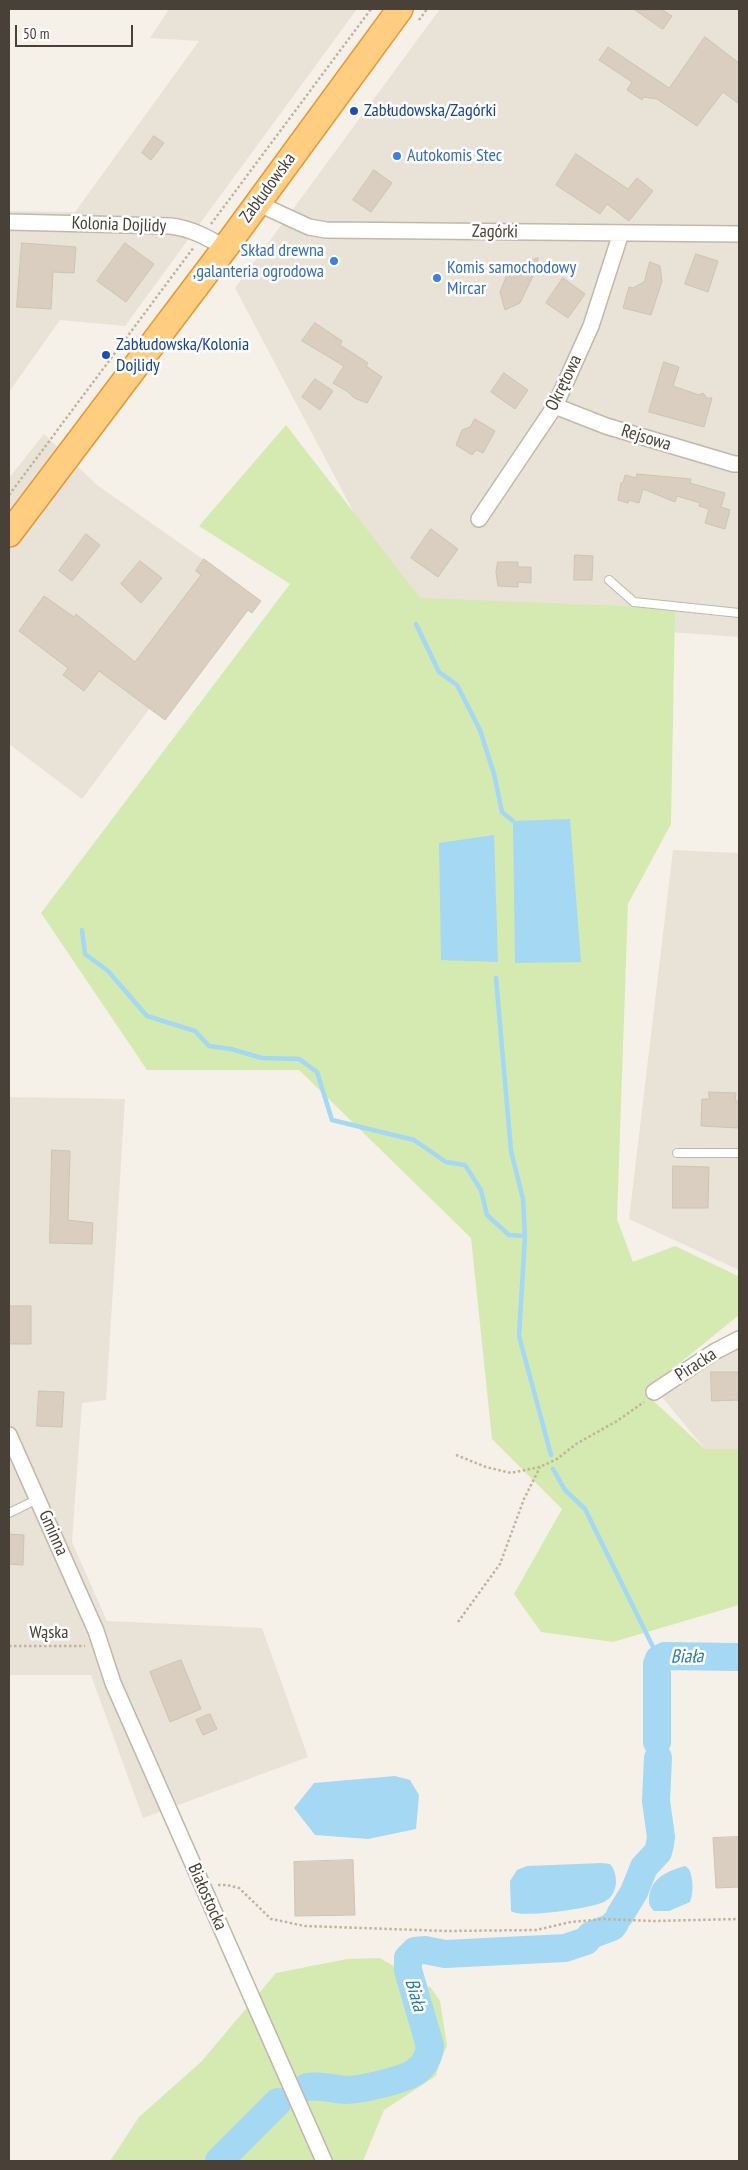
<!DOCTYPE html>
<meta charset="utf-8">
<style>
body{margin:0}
#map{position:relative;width:748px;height:2170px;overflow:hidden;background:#f5f1e9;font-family:"PT Sans Narrow",sans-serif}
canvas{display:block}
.frame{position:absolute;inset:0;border:10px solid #494137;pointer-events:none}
.scale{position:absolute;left:15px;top:25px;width:118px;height:22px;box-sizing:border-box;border:2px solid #494137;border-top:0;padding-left:6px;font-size:15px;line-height:18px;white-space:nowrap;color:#494137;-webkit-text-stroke:4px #fff;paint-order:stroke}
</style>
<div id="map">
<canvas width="748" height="2170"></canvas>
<div class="frame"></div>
<div class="scale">50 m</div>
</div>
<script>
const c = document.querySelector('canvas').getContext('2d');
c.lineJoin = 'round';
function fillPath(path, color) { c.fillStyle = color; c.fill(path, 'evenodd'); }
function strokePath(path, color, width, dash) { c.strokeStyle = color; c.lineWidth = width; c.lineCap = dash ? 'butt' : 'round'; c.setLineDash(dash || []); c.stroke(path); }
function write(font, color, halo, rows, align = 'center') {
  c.font = font + ' "PT Sans Narrow",sans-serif'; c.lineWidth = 5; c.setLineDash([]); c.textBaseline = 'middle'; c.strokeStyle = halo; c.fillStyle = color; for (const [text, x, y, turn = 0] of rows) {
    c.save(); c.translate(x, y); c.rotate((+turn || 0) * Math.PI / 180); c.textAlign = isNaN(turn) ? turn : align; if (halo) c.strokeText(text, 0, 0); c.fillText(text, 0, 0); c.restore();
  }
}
fillPath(new Path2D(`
 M169,9H357L125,326L60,320L9,392V211L75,212L199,41L150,38Z
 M440,9H739V637L407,613L235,288Z
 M44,434L97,485L241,586L82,799L9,744V478Z
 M673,850L739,853V1270L629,1219Z
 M9,1097L125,1099L106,1400L82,1403L72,1542L107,1621L262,1628L308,1757L143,1818L91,1675H9Z
 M739,1331V1449H705L662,1397Z`), '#e9e2d7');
fillPath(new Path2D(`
 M286,425L420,598L675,608L671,824L628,904L617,1219L633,1262L675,1246L738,1276L739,1315L644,1392L705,1449H739V1605L613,1642L541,1632L514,1594L562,1509L492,1439L471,1238L299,1070H147L41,913L290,584L199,526Z
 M380,1958L431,1988L440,2001L447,2046L440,2061L436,2076L384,2110L363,2161H110L139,2117L201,2062L276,1973L347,1959Z`), '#d4eab1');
fillPath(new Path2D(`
 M570,819L581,962L515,963L513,821Z
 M494,835L498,962L441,960L439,843Z
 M395,1776L410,1780L419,1795L416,1829L368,1839L315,1835L294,1808L314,1783Z
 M602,1863L610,1864C615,1870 616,1876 616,1883C615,1891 612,1898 604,1902C592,1908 521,1919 511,1911L510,1881L517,1870L527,1866Z
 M685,1866L689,1869C693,1878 694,1892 690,1902L669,1911H654C650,1907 649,1905 649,1900C649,1879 667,1871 685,1866Z`), '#a4d8f3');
strokePath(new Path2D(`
 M416,624L439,672L457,685L480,730L494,774L502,812L513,821
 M82,930L85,954L108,971L147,1016L195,1031L209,1046L231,1049L262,1058L299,1059L317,1072L332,1120L414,1140L446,1162L465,1165L481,1190L487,1215L509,1235L525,1236
 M496,978L511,1151L523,1199L525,1236L519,1336L551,1455
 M553,1469L565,1490L585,1509L659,1659`), '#a4d8f3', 4.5);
strokePath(new Path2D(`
 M657,1742V1664L659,1659L665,1656L739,1657
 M620,1915L634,1892L644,1867L658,1852L660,1844L661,1837L656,1801L658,1758
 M307,2087C321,2085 333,2089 346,2090C360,2090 404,2080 415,2072C424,2066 429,2057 430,2046L408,1970V1958L415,1951L425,1950L445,1954L565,1948L586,1941L591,1935L612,1927L615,1923
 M219,2161L278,2102`), '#a4d8f3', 28);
const building = new Path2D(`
 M634,9H661L672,16L663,29Z
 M705,37L739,63V104L723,92L697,126L657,99L643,97L642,100L627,90L632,82L599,60L608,47L669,88Z
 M154,136L164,143L151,160L142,153Z
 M576,154L628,189L637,178L653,191L629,221L607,204L600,214L556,185Z
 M374,170L392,183L371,212L353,200Z
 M22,243L76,247L74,273L53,272L51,309L17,307Z
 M125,243L154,264L126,302L97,281Z
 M696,254L718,261L708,292L685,284Z
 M538,258L536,275L534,274L520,303L505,310L500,292L510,267Z
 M650,262L660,266L662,281L651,315L623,308L629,287L633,288L644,282Z
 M563,278L585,294L568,318L546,303Z
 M315,323L342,341L340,345L368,363L366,366L382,377L367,403L354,398L348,392L333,383L344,366L302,341Z
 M664,362L679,367L673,386L699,395L703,393L707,398H712L704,427L649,412Z
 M504,373L528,390L515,409L491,392Z
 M315,379L333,391L320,410L302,397Z
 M475,419L495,431L483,453L476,450L472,455L456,445L462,430L470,427Z
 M637,474L691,479L690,483L725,493L721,507L730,510L725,529L705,523L709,509L699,506L700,503L677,496L675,502L643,489L639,503L629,500L628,503L618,500L621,483H623L625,475L636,478Z
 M431,529L458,549L438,577L411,558Z
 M86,534L100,545L72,581L59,571Z
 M575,555L593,556L592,580H574Z
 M204,559L261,601L252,613L248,610L165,720L99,671L84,691L63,675L68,668L19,631L44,596L74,617L76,614L135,662L201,575L196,571Z
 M140,561L162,578L141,603L121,584Z
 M498,562H518V567H531V583L518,582V587L498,586L496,572Z
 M709,1092L736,1093L735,1101H739V1128L701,1126L702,1099H709Z
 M52,1150L70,1151L68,1220L93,1223L92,1244L50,1243Z
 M673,1166L709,1167L708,1208H673Z
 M9,1306H31V1344H9Z
 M711,1372H739V1400L712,1401Z
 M39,1391L64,1392L62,1427L37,1426Z
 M9,1534L24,1535L23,1565L9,1564Z
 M181,1660L201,1709L170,1722L150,1672Z
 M210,1714L217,1729L203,1735L196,1720Z
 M739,1837V1887L716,1888L713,1838Z
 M353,1860L355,1915L295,1916L294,1862Z`);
fillPath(building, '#dacec1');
strokePath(building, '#d2c3b1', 1);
const service = new Path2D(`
 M609,580L634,602L739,613
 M677,1153H739
 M9,1513L38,1499`);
const minor = new Path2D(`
 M257,203L309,227L326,230L739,234
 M9,222L171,226C192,229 207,237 225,248
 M555,406L606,426L734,464H739
 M479,519L555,406L591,326L621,233
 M654,1392L714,1352L739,1339
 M9,1435L96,1631L113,1683L324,2161`);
const trunk = new Path2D(`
 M9,534L225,248L400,9`);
strokePath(service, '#c1b8ab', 10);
strokePath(minor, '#c1b8ab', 18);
strokePath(trunk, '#e39735', 28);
strokePath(new Path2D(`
 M419,20L427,9
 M211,224L371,9
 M9,495L194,247
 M456,1455L486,1467L511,1473L540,1467L557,1459L576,1444L617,1421L644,1402
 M458,1622L500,1564L524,1499L540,1467
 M9,1646H85
 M218,1885H227L239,1888L271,1919L305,1926L447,1931L536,1930L571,1922L604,1919L653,1921L739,1919`), '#c3b29c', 2.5, [2.5, 2.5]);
strokePath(service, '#fff', 8);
strokePath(minor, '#fff', 15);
strokePath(trunk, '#ffce81', 25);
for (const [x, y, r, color] of [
 [354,111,5,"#1a4fb4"],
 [397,156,5,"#3f7fe0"],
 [334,261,5,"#3f7fe0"],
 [437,278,5,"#3f7fe0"],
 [106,355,5,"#1a4fb4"]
]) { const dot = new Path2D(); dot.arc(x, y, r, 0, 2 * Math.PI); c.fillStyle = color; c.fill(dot); strokePath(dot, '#fff', 2); }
write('18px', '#164399', '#fff', [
 ["Zabłudowska/Zagórki",364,111],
 ["Zabłudowska/Kolonia",116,345],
 ["Dojlidy",116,366]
], 'left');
write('18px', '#366cbe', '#fff', [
 ["Autokomis Stec",407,156],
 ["Skład drewna",324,251,"right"],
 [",galanteria ogrodowa",324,272,"right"],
 ["Komis samochodowy",447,268],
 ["Mircar",447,289]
], 'left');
write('18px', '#494137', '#fff', [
 ["Zabłudowska",268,188,-54],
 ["Kolonia Dojlidy",119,225,2],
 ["Zagórki",495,232,1],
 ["Okrętowa",564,383,-64],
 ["Rejsowa",646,438,17],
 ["Piracka",696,1365,-33],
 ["Gminna",53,1533,66],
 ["Wąska",49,1633],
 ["Białostocka",207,1897,66]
]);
write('italic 19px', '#287ca9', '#fff', [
 ["Biała",687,1657,-1],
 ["Biała",415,1995,74]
]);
</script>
